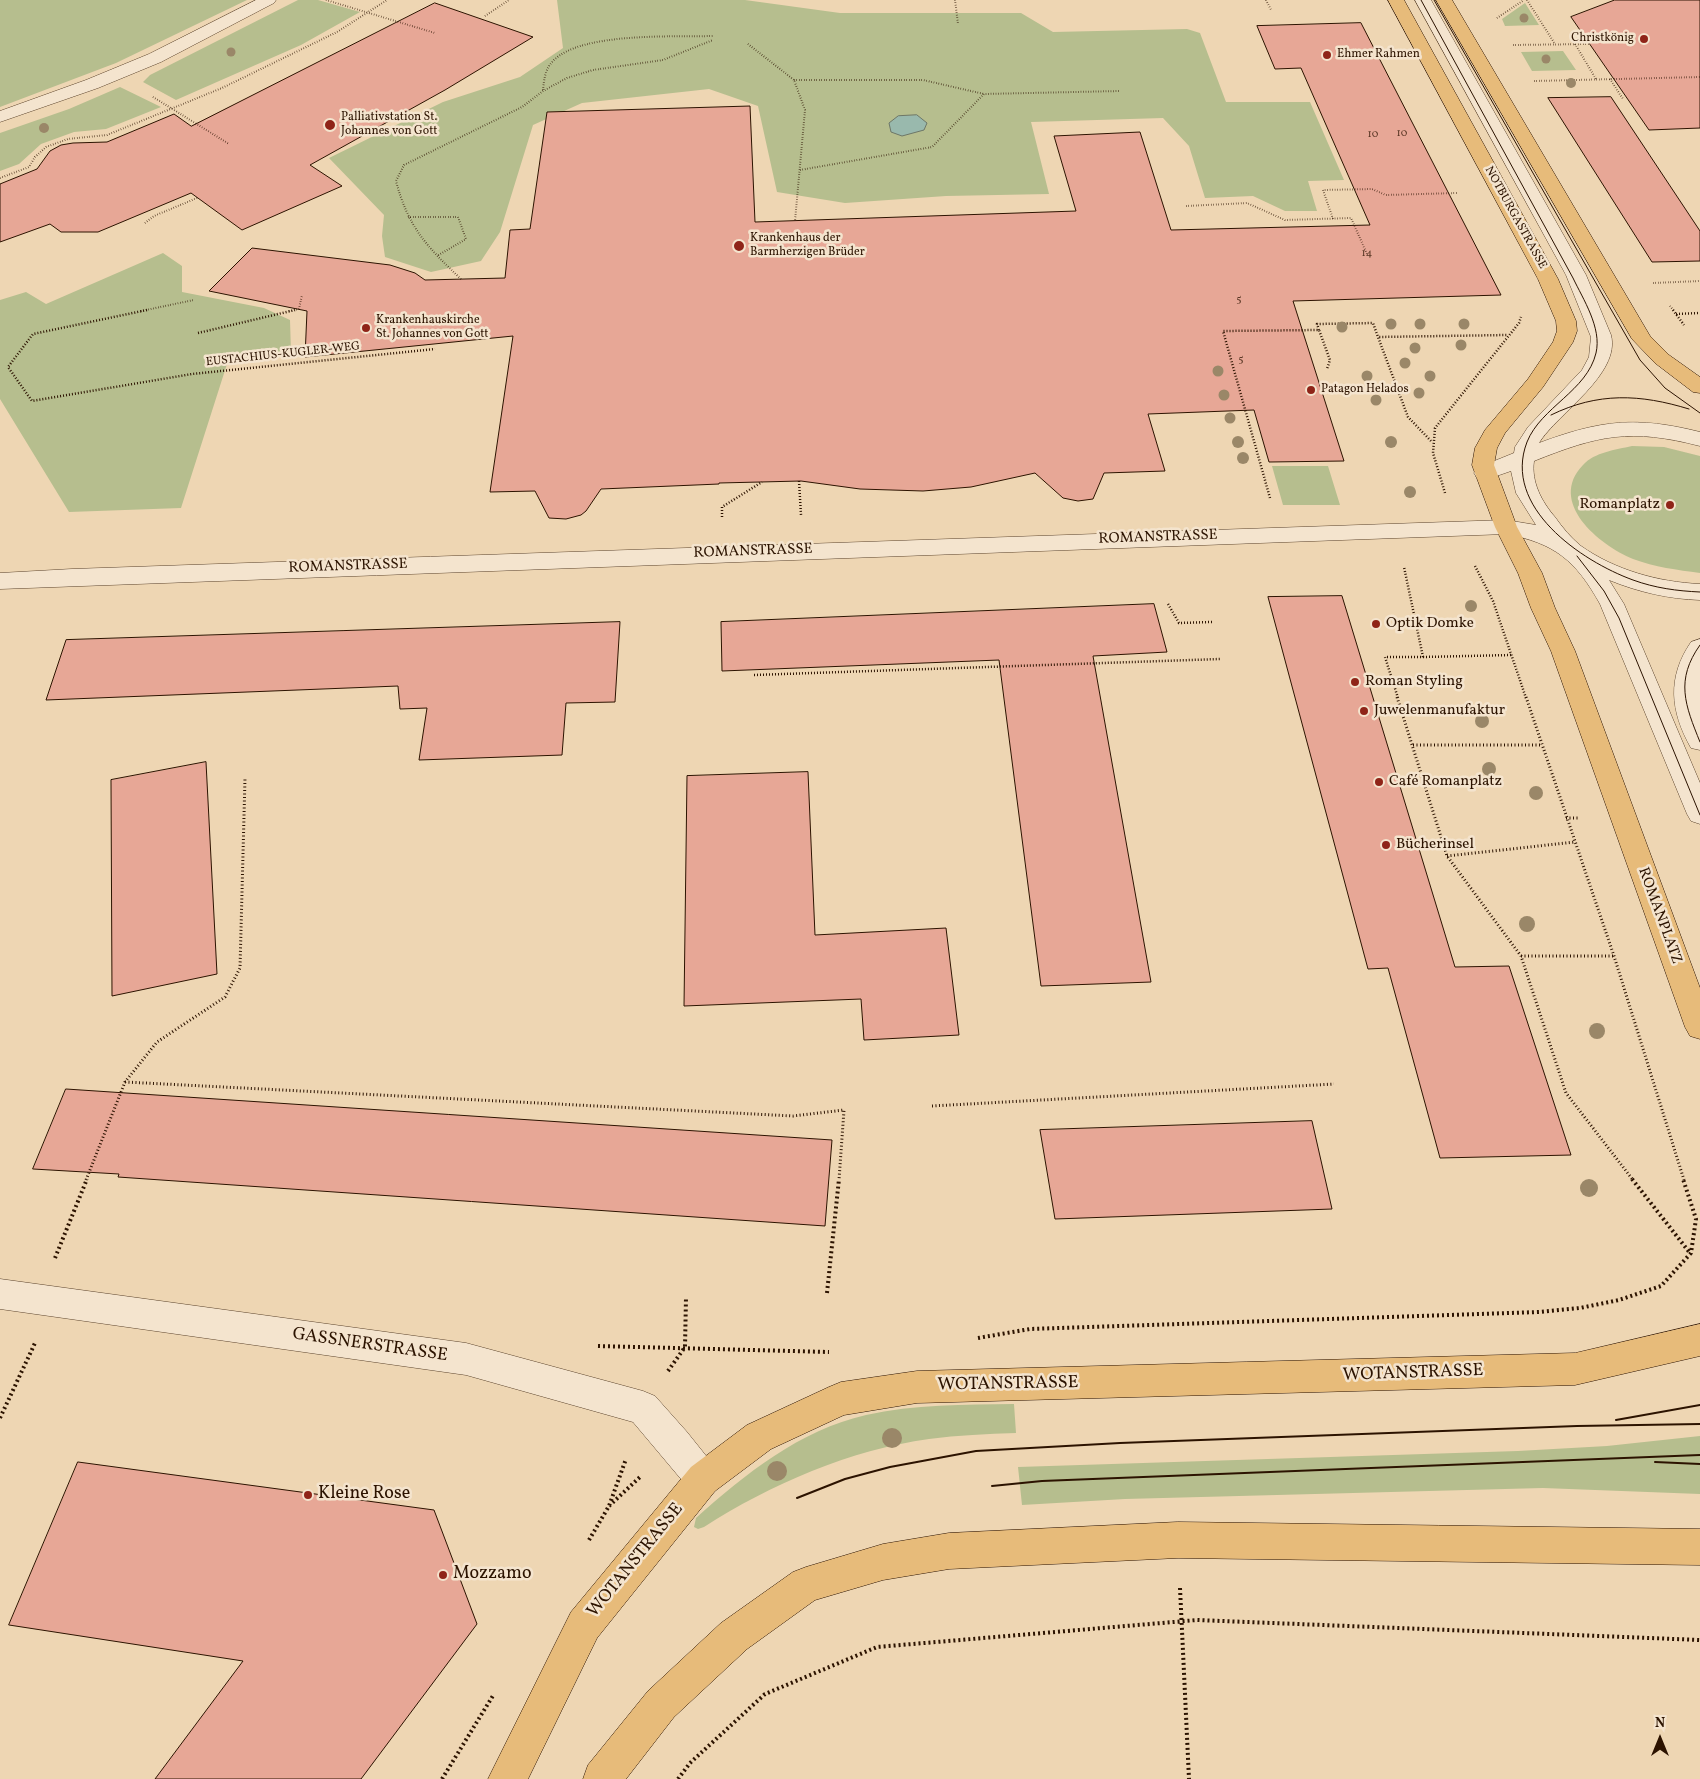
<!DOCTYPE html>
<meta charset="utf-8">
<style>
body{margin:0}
#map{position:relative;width:1700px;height:1779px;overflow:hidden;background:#eed6b3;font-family:Vollkorn,serif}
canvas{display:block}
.north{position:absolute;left:1635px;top:1714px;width:50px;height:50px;-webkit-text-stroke:4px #f4e4ce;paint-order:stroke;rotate:0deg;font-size:14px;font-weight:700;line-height:20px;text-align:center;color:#2c1300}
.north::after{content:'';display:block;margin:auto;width:18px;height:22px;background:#2c1300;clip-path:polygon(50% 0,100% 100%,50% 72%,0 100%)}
</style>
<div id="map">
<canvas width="1700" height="1779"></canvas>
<div class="north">N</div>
</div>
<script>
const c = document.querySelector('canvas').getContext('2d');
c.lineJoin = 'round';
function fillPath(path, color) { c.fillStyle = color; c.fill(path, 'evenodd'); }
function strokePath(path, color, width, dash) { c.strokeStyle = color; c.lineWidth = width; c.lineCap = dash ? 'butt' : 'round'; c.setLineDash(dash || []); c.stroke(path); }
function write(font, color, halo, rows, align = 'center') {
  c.font = font + ' Vollkorn,serif'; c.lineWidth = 5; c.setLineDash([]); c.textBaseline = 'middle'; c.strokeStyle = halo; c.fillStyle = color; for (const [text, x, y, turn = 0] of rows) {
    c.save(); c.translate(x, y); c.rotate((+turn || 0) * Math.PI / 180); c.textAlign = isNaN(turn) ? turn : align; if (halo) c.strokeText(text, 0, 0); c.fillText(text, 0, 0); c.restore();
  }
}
fillPath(new Path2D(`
 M0,0H247L116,63L0,107Z
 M298,0H318L360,12L301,45L176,100L143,82L150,75Z
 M557,0H745L840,13H1021L1053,32L1187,29L1200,33L1226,102H1310L1344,180L1308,181L1317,211H1285L1253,196L1205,198L1189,146L1163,118L1031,122L1049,194L946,196L845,203L777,192L758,106L709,89L582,103L533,125L500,232L481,261L431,272L385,257L382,236L384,215L329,158L443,102L520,77L563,48Z
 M1525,3L1539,25L1505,26L1502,19Z
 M1563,51L1576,70L1532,71L1521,52Z
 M120,87L161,107L106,129L74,132L41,144L19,164L0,171V133L69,109Z
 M163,253L182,266V292L264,308L290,320L291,353L227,364L181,508L69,512L0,399V300L26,292L46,304Z
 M1632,446L1664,447L1700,456V573C1677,570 1655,567 1633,559C1599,545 1547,502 1583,465C1595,452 1615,450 1632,446Z
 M1272,466H1328L1340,505H1283Z
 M1014,1404L1016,1433C987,1434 958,1435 929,1439C850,1450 771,1484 704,1527L698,1529L694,1527L696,1518C745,1474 800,1430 866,1415C914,1404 965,1405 1014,1404Z
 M1700,1436V1494L1543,1488L1125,1499L1022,1505L1018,1467L1518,1451L1607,1446Z`), '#b6be8e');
const water = new Path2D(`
 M917,115L927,123L924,130L902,136L891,132L889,123L898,116Z`);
fillPath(water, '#99b9ad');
strokePath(water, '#6d7768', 1);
const building = new Path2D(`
 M1615,0H1700V128L1649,130L1571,17Z
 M435,3L533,37L445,90L310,165L342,186L242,230L191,193L98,232H61L50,224L0,242V184L37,169L50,151L61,145L73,143L107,142L174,114L191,126Z
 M1361,23L1501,295L1293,301L1344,461L1269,462L1254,410L1148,414L1165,471L1104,473L1093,499L1078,501L1063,498L1035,473L971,487L923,491L860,489L801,481L719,483V484L601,489L586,511L581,515L566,519L549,518L535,491L490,492L513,336L305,357L307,311L209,291L252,248L390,265L415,273L425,280L505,278L510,230L530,229L547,112L750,106L755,222L1076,211L1054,136L1140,132L1171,230L1370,225L1301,68L1275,69L1257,26Z
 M1611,97L1700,231V261L1652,262L1548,98Z
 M1342,596L1455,967L1509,966L1571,1155L1440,1158L1388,968L1368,969L1268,597Z
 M1154,604L1167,652L1093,656L1151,982L1041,986L999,660L722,671L721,622Z
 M620,622L615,702L566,703L562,755L419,760L427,708L400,709L398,686L46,700L66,640Z
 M206,762L217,974L112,996L111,780Z
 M808,772L815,935L946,928L959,1035L864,1040L861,999L684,1006L687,776Z
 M66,1089L832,1140L825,1226L118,1177L119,1174L33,1169Z
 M1312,1121L1332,1209L1055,1219L1040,1130Z
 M78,1462L434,1510L477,1624L361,1779H155L243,1661L9,1625Z`);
fillPath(building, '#e7a796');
strokePath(building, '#2c1300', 1);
const minor = new Path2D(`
 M256,0H276L274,3L161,62L98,88L0,122V111L86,80L149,54Z
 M1415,0H1431L1586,275L1611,335C1621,374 1558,413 1539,443C1601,420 1636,416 1700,432V446C1630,428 1599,435 1534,461C1531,482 1542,502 1555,517C1562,527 1571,538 1581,546C1615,570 1658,582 1700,584V600C1669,599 1638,592 1609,580L1624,604L1700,783V824L1691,821L1687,814L1600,604C1576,561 1555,543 1506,534L0,589V573L72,569L1506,520L1536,525L1516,493L1511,471L1485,480L1477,478L1474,473L1477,468L1514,453L1515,447L1528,427L1582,370L1589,357L1591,337L1566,275Z
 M1700,639V750L1691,748C1670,711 1667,677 1691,642Z
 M0,1279L466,1343L643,1391L655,1396L687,1432L715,1467L721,1479L715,1491L703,1497L691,1491L633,1422L466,1375L0,1309Z`);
const major = new Path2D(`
 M1388,0H1404L1558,279L1576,321L1577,331L1573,342L1543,387L1505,433L1497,448L1494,465L1517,527L1542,573L1555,608L1575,651L1700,988V1039L1690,1036L1685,1027L1551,651L1531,608L1518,573L1495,527L1472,465L1475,448L1485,430L1528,379L1553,342L1557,331L1556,321L1538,279Z
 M1436,0H1452L1650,336L1669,355L1700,377V393L1693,392L1655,363L1632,339Z
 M1700,1324V1356L1575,1385L917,1403L844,1415L771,1449L715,1491L597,1638L528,1779H488L571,1612L691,1467L747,1425L829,1387L841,1382L917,1371L1575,1353Z
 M1178,1522L1700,1529V1565L1178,1558L949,1569L883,1580L815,1600L747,1649L674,1717L626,1779H583L588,1765L648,1691L721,1623L793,1572L806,1567L883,1544L949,1533Z`);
strokePath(minor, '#5c442d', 1);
strokePath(major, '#2c1300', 1);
strokePath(new Path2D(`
 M326,0L435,33
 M955,0L958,24
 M1266,0L1271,10
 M1527,0L1555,44
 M485,16L509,0
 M1497,18L1524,0
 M748,44L794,80L805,110L795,221
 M1575,44L1596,79
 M1513,45L1590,44
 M1610,79L1623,99
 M794,80H923L984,94
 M1534,81L1700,77
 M543,90C544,80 545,69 553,61C580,32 674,37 713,36
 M153,97L229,144
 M800,170L932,147L984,94L1120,91
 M0,178L29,167L35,157L46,147L68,139L107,135L222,88L337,32L387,0
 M1186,206L1247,203L1285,220L1351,218L1367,254
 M408,217H458L466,239L437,256
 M1333,219L1323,190L1372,189L1386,195L1457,193
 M145,223L154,216L197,198
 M461,279C427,247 408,227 396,181L404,165L522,107L543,91L567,78L593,70L663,60L713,40
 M1653,283L1700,281
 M1670,306L1674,311
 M141,311L194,300
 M289,311L299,309L302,295`), '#2c1300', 2, [0.5, 2]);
strokePath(new Path2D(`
 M147,310L33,334L8,367L32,401L192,374L435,349
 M1673,310L1684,325
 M1676,314L1700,313
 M1319,330L1317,324L1373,323L1378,337
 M198,333L295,310
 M1431,441L1408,417L1378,337L1507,335
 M799,481L801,515
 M1445,493L1433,453L1435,428L1519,323L1521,317
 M1270,498L1223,331L1319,330L1330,360L1327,369
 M722,517V507L762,482
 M1475,566L1493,601L1526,698
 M1168,604L1179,623L1212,622
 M1423,657L1511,655
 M754,675L1220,659
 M1398,698L1385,657H1423L1404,567`), '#2c1300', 2.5, [1, 2]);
strokePath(new Path2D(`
 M1397,697L1447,856L1521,956L1566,1093L1633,1180
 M1526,697L1614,956L1684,1180
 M1413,745H1542
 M1566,818H1578
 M1447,856L1575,842
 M1521,956H1614
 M125,1082L793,1116L844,1110L839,1180
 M932,1106L1334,1084
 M86,1180L125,1082L157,1042L225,997L240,968L245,778`), '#2c1300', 3, [1, 2.5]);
strokePath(new Path2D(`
 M1632,1179L1690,1253
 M55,1258L87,1179
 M827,1293L839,1179
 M978,1338L1030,1329L1539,1312L1580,1308L1619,1300L1661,1286L1691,1253L1696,1219L1683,1179
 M598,1346L829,1352
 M668,1371L685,1347L686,1297
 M0,1418L35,1343
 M609,1506L640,1477
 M589,1540L609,1506L626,1459
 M1180,1588L1189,1779
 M442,1779L494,1694
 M678,1779L690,1763L765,1694L877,1647L1197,1620L1700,1640`), '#2c1300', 4, [2, 3]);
fillPath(minor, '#f4e4ce');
fillPath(major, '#e7bb7a');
strokePath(new Path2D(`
 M1421,0L1573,278C1583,299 1602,328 1596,353C1587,391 1541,407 1527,442C1502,507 1581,561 1633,580C1655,588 1677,591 1700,592
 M1434,0L1640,360L1665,388L1700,413
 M1551,415C1598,392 1640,394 1689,409
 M1577,556L1604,591L1619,618L1700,815
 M1700,645C1675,680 1685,705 1700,742`), '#2c1300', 1);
strokePath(new Path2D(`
 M1616,1420L1700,1405
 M1655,1462L1700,1464
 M992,1486L1042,1481L1700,1455
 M797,1498L845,1479L890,1467L976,1451L1120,1443L1577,1426L1700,1424`), '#2c1300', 2);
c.fillStyle = '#9a8768';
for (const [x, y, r] of [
 [1524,18,4.5],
 [231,52,4.5],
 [1546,59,4.5],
 [1571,83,5],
 [44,128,5],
 [1391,324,5.5],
 [1420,324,5.5],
 [1464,324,5.5],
 [1342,327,5.5],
 [1461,345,5.5],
 [1415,348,5.5],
 [1405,363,5.5],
 [1218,371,5.5],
 [1367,376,5.5],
 [1430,376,5.5],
 [1419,393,5.5],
 [1224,395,5.5],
 [1376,400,5.5],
 [1230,418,5.5],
 [1238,442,6],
 [1391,442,6],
 [1243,458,6],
 [1410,492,6],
 [1471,606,6],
 [1482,721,7],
 [1489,769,7],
 [1536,793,7],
 [1527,924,8],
 [1597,1031,8],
 [1589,1188,9],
 [892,1438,10],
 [777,1471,10]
]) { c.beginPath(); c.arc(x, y, r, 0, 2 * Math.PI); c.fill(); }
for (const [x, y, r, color] of [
 [1644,39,5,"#8f2418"],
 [1327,55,5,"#8f2418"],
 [330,125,6,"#8f2418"],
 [739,246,6,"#8f2418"],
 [366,328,5,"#8f2418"],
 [1311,390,5,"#8f2418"],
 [1670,505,5,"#8f2418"],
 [1376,624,5,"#8f2418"],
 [1355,682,5,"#8f2418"],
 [1364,711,5,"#8f2418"],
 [1379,782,5,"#8f2418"],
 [1386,845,5,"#8f2418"],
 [308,1495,5,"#8f2418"],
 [443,1575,5,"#8f2418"]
]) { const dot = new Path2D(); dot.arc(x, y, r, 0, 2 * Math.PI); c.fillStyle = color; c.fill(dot); strokePath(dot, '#f4e4ce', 2); }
write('11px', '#5b3826', null, [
 ["10",1402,134],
 ["10",1373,135],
 ["14",1367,254],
 ["5",1239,300],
 ["5",1241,360]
]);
write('12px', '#2c1300', '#f4e4ce', [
 ["Christkönig",1634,39,"right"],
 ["Ehmer Rahmen",1337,55],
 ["Palliativstation St.",341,118],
 ["Johannes von Gott",341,132],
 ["Krankenhaus der",750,239],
 ["Barmherzigen Brüder",750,253],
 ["Krankenhauskirche",376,321],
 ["St. Johannes von Gott",376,335],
 ["Patagon Helados",1321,390]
], 'left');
write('12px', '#2c1300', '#f4e4ce', [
 ["NOTBURGASTRASSE",1515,218,61],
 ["EUSTACHIUS-KUGLER-WEG",283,355,-6]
]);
write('15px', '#2c1300', '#f4e4ce', [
 ["Romanplatz",1660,505,"right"],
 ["Optik Domke",1386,624],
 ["Roman Styling",1365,682],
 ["Juwelenmanufaktur",1374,711],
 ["Café Romanplatz",1389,782],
 ["Bücherinsel",1396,845]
], 'left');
write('15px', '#2c1300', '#f4e4ce', [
 ["ROMANSTRASSE",1158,538,-2],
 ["ROMANSTRASSE",753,552,-2],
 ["ROMANSTRASSE",348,567,-2],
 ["ROMANPLATZ",1659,916,70]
]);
write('18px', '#2c1300', '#f4e4ce', [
 ["GASSNERSTRASSE",370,1346,8],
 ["WOTANSTRASSE",1413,1374,-2],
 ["WOTANSTRASSE",1008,1385,-1],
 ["WOTANSTRASSE",636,1561,-51]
]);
write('18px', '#2c1300', '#f4e4ce', [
 ["Kleine Rose",318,1495],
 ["Mozzamo",453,1575]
], 'left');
</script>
